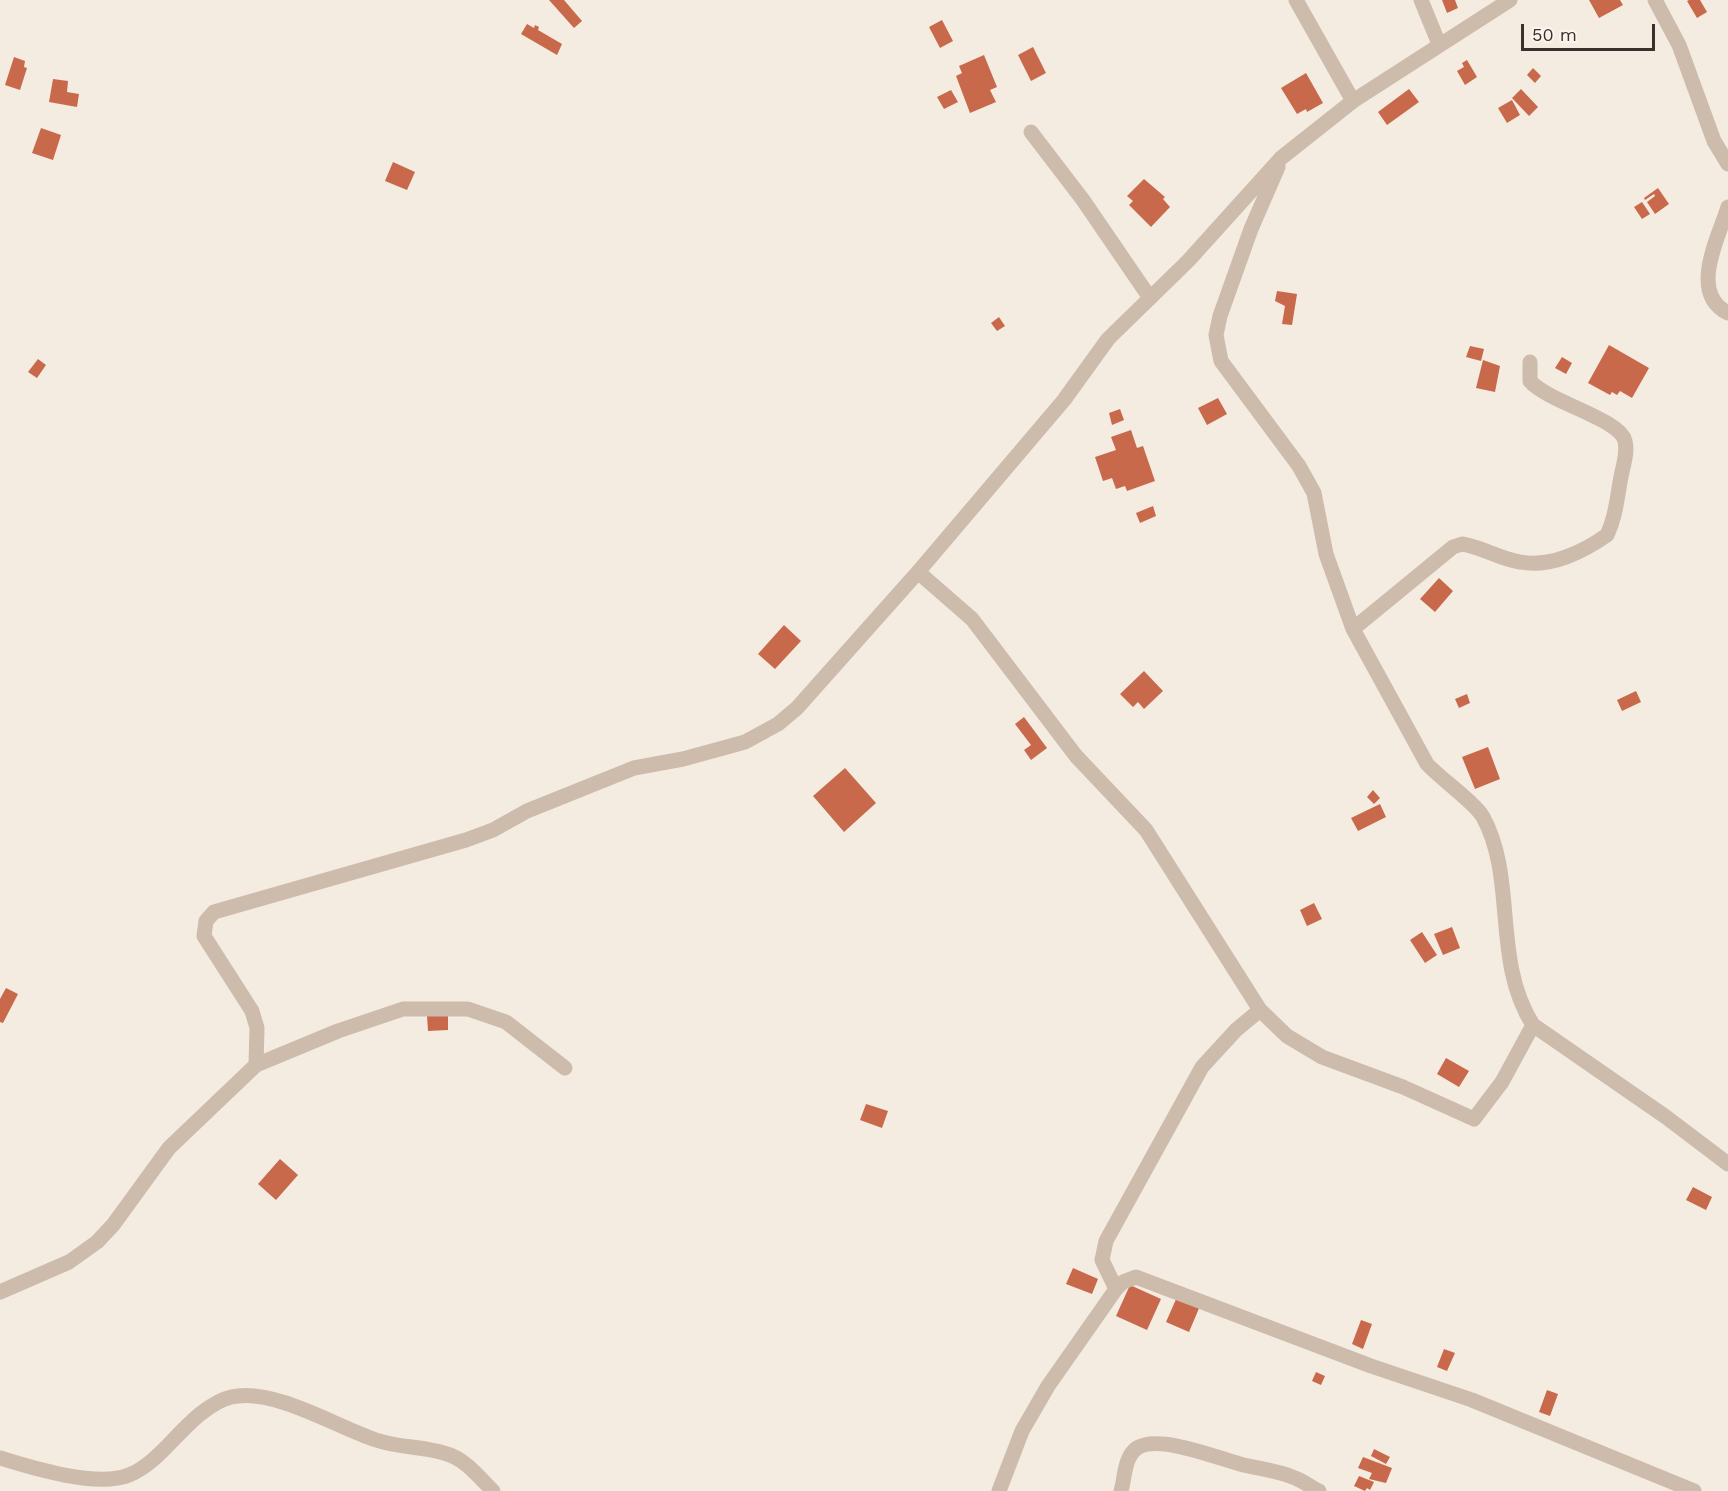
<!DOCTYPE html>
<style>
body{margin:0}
#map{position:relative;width:1728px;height:1491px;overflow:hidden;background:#f4ebe1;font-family:"Work Sans",sans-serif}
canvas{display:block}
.scale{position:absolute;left:1521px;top:24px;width:134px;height:27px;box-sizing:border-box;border:3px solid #3b302b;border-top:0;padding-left:8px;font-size:18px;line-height:21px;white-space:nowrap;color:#3b302b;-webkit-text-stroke:4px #fbf5ee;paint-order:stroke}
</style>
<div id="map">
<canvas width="1728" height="1491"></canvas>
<div class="scale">50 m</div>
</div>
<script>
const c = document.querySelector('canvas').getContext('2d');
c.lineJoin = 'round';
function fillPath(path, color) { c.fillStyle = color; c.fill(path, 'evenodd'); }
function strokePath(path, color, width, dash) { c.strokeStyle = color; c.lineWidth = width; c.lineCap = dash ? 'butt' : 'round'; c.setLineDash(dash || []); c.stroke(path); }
fillPath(new Path2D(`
 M549,0H564L582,21L574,28Z
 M1442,0H1455L1458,8L1447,13Z
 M1589,0H1620L1623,5L1599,18Z
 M1689,0H1700L1707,12L1697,18L1687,1Z
 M942,20L953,41L940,48L929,27Z
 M527,24L534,28L535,25L539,27L538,30L562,44L557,55L521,34Z
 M1033,47L1046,73L1031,81L1018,55Z
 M984,55L997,87L990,90L996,102L970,113L956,76L962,73L959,66Z
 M14,57L25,61L24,67L27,68L20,90L5,85Z
 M1467,60L1477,77L1465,85L1457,71L1464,67L1462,63Z
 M1533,68L1541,76L1535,83L1527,75Z
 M1306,73L1323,103L1307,112L1306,109L1297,114L1281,88Z
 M53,79L68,81L67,92L79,94L77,107L49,102Z
 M1409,89L1419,102L1387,125L1378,112Z
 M1521,89L1538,107L1529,116L1512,98Z
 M951,90L958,102L944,109L937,97Z
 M1512,100L1520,115L1507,123L1498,108Z
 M41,128L61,135L53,160L32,153Z
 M393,162L415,172L407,190L385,181Z
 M1144,179L1165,197L1163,199L1170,207L1151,227L1129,205L1133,201L1127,196Z
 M1658,188L1669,204L1655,214L1647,202L1655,196L1654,194L1645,200L1644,198Z
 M1642,202L1650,214L1642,219L1634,207Z
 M1277,291L1297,294L1292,325L1282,324L1285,306L1275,301Z
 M999,317L1005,326L997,331L991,323Z
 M1609,345L1649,368L1632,398L1620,391L1617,395L1612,392L1610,395L1588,383Z
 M1470,346L1484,349L1481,361L1466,357Z
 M1562,357L1572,363L1566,374L1555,368Z
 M38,359L46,365L37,378L28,372Z
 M1483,360L1500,366L1495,392L1476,388Z
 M1218,398L1227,414L1207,425L1198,408Z
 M1120,409L1124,420L1112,425L1109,413Z
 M1131,430L1137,448L1143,446L1155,481L1127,491L1125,486L1116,489L1112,478L1103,481L1095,457L1116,450L1111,437Z
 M1153,506L1156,516L1140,523L1136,513Z
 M1439,578L1453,591L1435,612L1420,599Z
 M784,625L801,641L775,669L758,654Z
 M1144,671L1163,691L1144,709L1138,702L1133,707L1120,694Z
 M1636,691L1641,702L1622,711L1617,700Z
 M1467,694L1470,703L1459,708L1455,699Z
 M1024,717L1047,748L1031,760L1024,750L1031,745L1015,724Z
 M1488,747L1500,779L1475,789L1462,757Z
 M845,768L876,803L844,832L813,796Z
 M1373,790L1380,798L1374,804L1367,797Z
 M1380,804L1386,817L1358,831L1351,818Z
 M1314,903L1322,919L1307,926L1300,910Z
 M1452,927L1460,948L1443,955L1434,934Z
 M1422,932L1437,955L1425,963L1410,940Z
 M6,988L18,994L3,1023L0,1022V999Z
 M448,1014V1030L428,1031L427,1015Z
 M1446,1058L1469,1071L1459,1087L1437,1074Z
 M866,1104L888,1111L882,1128L860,1120Z
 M280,1159L298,1175L276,1200L258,1184Z
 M1693,1187L1712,1197L1706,1210L1686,1200Z
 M1073,1268L1098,1279L1092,1294L1066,1284Z
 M1130,1285L1161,1299L1147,1330L1116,1316Z
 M1177,1297L1200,1306L1189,1332L1166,1322Z
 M1361,1320L1372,1324L1363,1349L1352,1344Z
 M1444,1349L1455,1353L1447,1371L1437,1367Z
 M1316,1372L1325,1376L1321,1385L1312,1381Z
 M1547,1390L1558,1394L1550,1416L1539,1412Z
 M1374,1449L1390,1457L1386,1464L1371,1456Z
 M1363,1457L1392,1468L1386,1483L1369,1479L1372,1473L1358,1468Z
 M1359,1476L1374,1482L1370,1490L1367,1488L1365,1491L1354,1486Z`), '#c8694b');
strokePath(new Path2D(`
 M1296,0L1353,101
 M1421,0L1439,44
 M1655,0L1679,45L1714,141L1728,164
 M1031,132L1083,200L1150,298
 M1278,167L1251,229L1220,316L1216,335L1221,361L1299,466L1314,493L1326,554L1353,629L1427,764C1440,778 1476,804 1483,817C1517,879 1492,961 1533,1025L1666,1117L1728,1164
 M1728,207C1719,237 1688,293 1728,313
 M918,572L972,619L1076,756L1146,830L1260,1010L1287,1036L1322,1057L1403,1087L1474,1119L1502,1082L1533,1025
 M1353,629L1453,547L1462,544C1482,547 1500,559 1520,562C1550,568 1583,552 1607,535C1616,516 1617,497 1621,477C1623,465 1628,453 1625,441C1620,419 1548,402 1530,381V362
 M256,1065L338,1031L403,1009H468L506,1022L565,1068
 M1116,1289L1102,1260L1106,1241L1202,1067L1236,1030L1260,1010
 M0,1292L69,1262L97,1242L113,1225L169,1148L256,1065L257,1028L252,1011L204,936L206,921L214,912L466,840L493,830L527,811L634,768L683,759L745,742L778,724L797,708L918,572L1064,400L1108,339L1188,261L1281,158L1353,101L1510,0
 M0,1458C32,1468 97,1488 129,1475C152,1466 170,1442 188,1425C200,1413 220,1397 238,1396C279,1391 337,1427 376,1440C399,1448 424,1446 447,1454C465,1459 480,1478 493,1491
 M999,1491L1022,1431L1048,1386L1116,1289L1123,1282L1136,1277L1371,1366L1472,1400L1694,1491
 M1121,1491C1125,1478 1124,1457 1137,1448C1158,1434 1218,1458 1240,1464C1258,1469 1277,1470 1295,1478C1303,1481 1311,1487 1319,1491`), '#cdbbac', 15);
</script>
